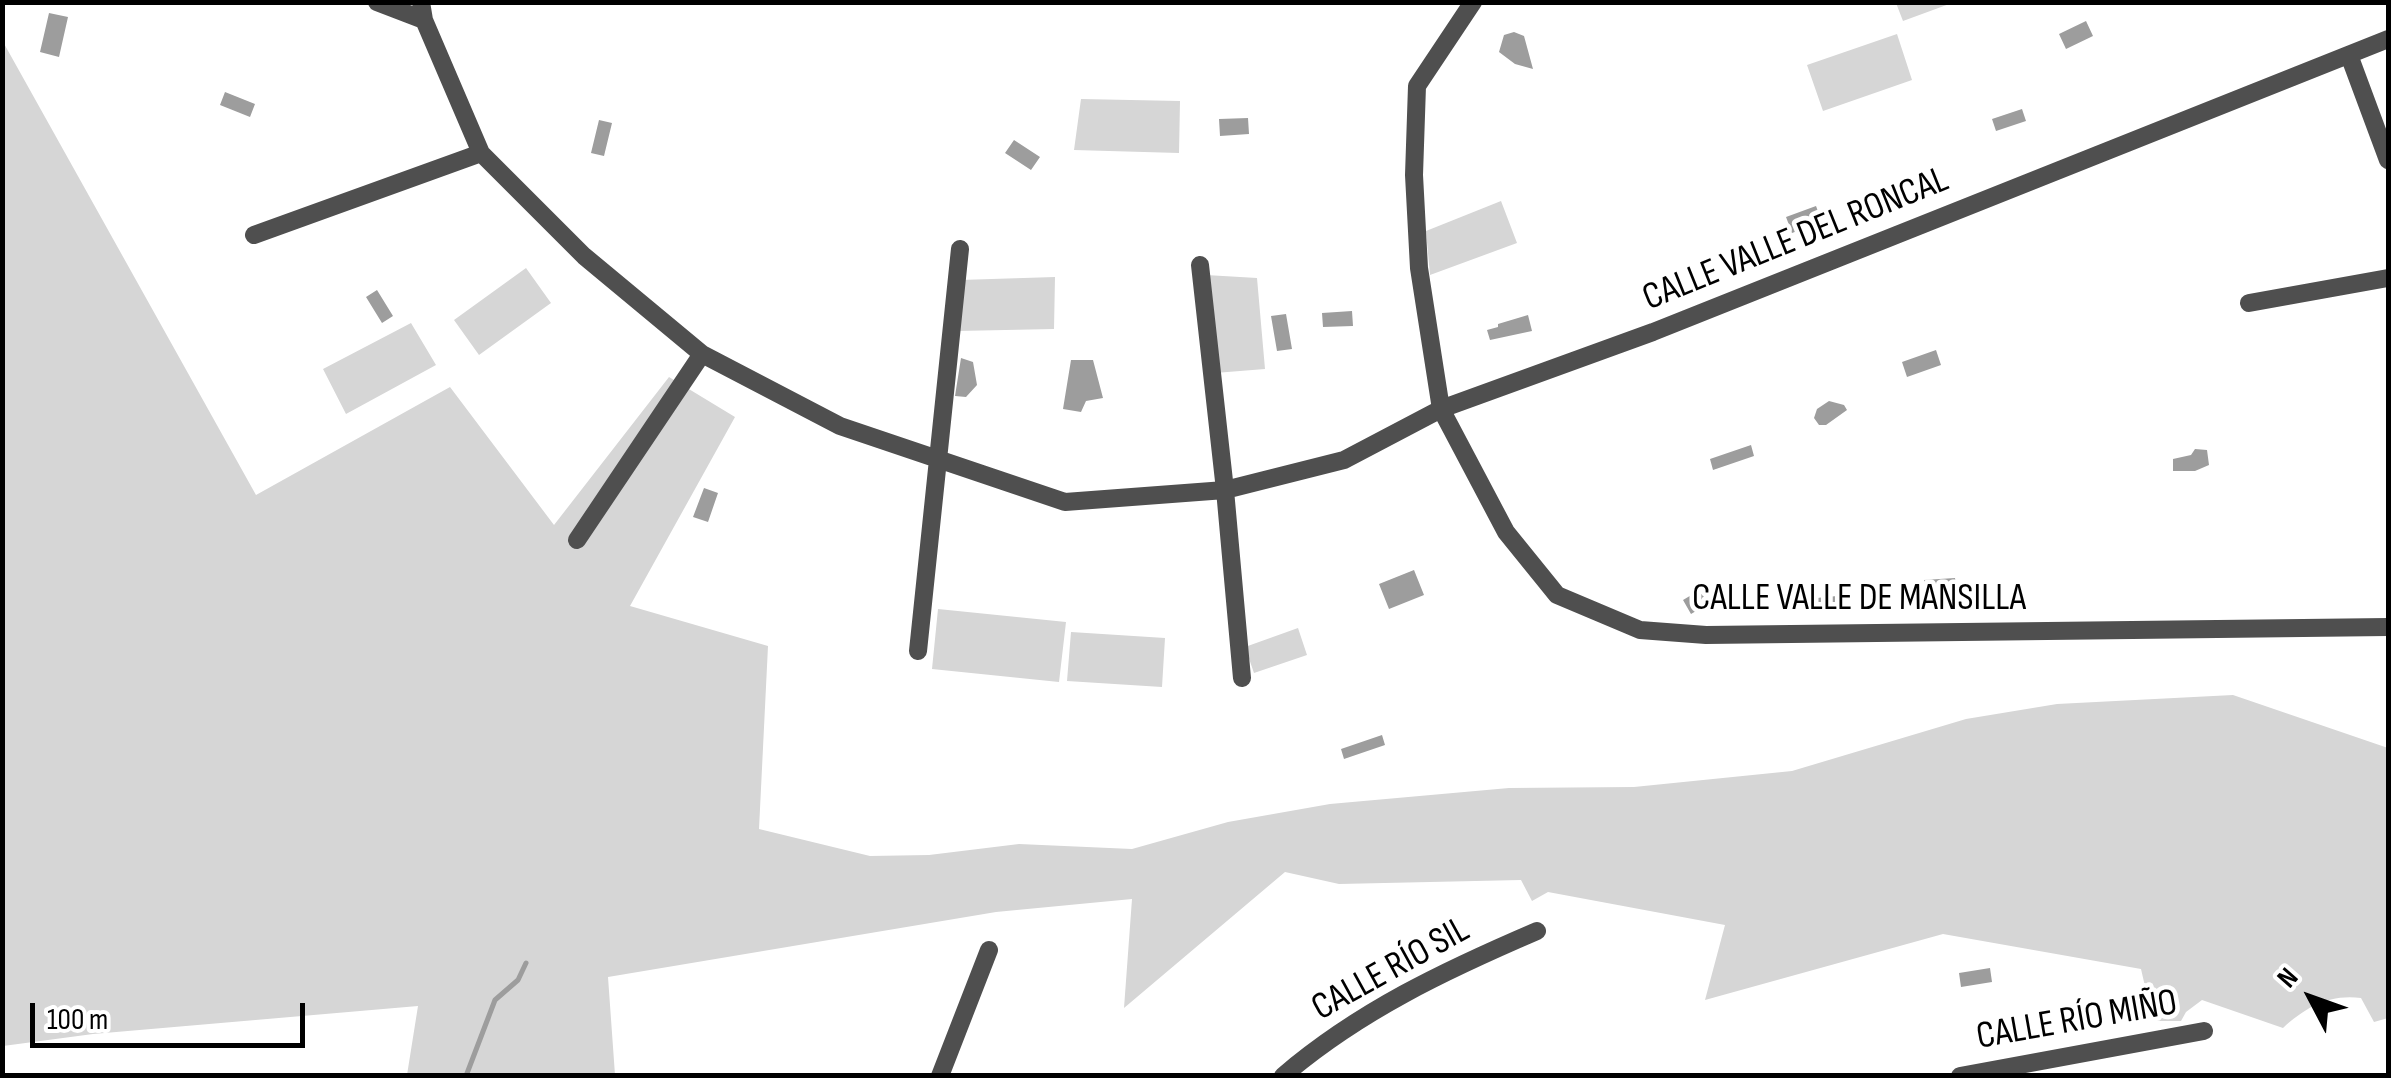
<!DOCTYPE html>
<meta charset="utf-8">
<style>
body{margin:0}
#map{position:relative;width:2391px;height:1078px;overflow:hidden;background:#fff;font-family:"Sofia Sans Condensed",sans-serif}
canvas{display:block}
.frame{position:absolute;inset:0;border:5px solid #000;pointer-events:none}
.north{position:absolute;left:2261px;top:948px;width:100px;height:100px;-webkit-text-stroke:8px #fff;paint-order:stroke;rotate:311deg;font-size:28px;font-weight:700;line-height:40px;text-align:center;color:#000}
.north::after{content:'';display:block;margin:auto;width:35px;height:45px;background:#000;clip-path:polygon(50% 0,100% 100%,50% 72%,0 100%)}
.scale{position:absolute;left:30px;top:1003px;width:275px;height:45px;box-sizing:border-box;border:5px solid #000;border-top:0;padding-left:12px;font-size:30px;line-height:35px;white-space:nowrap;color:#000;-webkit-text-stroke:8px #fff;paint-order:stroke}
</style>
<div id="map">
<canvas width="2391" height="1078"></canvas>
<div class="frame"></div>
<div class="north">N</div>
<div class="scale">100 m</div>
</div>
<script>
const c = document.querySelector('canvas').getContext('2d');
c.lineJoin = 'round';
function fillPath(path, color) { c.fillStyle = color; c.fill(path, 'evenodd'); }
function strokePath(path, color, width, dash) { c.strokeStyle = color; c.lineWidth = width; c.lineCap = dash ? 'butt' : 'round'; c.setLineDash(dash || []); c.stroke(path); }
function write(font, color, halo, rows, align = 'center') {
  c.font = font + ' "Sofia Sans Condensed",sans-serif'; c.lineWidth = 9; c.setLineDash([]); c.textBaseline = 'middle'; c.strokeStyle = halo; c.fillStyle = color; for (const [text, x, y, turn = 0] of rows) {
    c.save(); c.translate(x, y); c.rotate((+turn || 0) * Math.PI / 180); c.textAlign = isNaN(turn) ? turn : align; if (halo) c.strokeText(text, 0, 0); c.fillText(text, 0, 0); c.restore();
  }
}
fillPath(new Path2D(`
 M1896,3V2L1952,3L1903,21Z
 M1897,34L1912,80L1823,111L1807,65Z
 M2,40L256,495L450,387L554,525L669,377L735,417L630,606L768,646L759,829L870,856L929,855L1019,844L1132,849L1228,822L1330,804L1509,788L1634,787L1792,771L1966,719L2057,704L2233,695L2388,748V1018L2374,1022L2361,998C2329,994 2306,1007 2283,1028L2202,1000L2186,1012L2181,1021H2153L2141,969L1943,934L1705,1000L1725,925L1548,892L1532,901L1521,880L1339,884L1285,872L1124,1008L1132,899L996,912L608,977L615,1075H407L418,1006L93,1034L3,1046Z
 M1081,99L1180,101L1179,153L1074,150Z
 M1501,201L1517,243L1430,275L1426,231Z
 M526,268L551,303L479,355L454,320Z
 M1206,275L1257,278L1265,369L1215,373Z
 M1055,277L1054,329L957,331L960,280Z
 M411,323L436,365L346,414L323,369Z
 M938,609L1066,622L1059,682L932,669Z
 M1298,628L1307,655L1254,673L1245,647Z
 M1071,632L1165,638L1162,687L1067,681Z`), '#d6d6d6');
fillPath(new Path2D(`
 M49,13L68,17L59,57L40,52Z
 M2086,21L2093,36L2066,49L2059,34Z
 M1514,32L1524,36L1533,69L1515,64L1499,52L1504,35Z
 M225,92L255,104L250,117L220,105Z
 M2022,109L2026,121L1996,131L1992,119Z
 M1248,118L1249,134L1220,136L1219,119Z
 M599,120L612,123L604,156L591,153Z
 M1014,140L1040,157L1031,170L1005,153Z
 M1816,206L1822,222L1792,233L1786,217Z
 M377,290L393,316L382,323L366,297Z
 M1352,311L1353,326L1323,327L1322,313Z
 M1286,314L1292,349L1277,351L1271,316Z
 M1528,315L1532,331L1490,340L1487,330L1498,327V324Z
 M1936,350L1941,365L1907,377L1902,362Z
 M961,358L973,362L977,385L966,397L955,396Z
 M1071,360H1093L1103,398L1086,401L1081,412L1063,409Z
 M1829,401L1844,405L1847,410L1826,425H1819L1814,418L1817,409Z
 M1751,445L1754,456L1713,470L1710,459Z
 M2195,449L2207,450L2209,465L2195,471H2173V459L2191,455Z
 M704,488L718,493L708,522L693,517Z
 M1414,570L1424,595L1389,609L1379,584Z
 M1955,578L1957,592L1926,595L1924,580Z
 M1710,584L1718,598L1691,614L1683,600Z
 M1837,596L1838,609L1807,611L1806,599Z
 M1382,735L1385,745L1344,759L1341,749Z
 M1990,968L1992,982L1961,987L1959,973Z`), '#9d9d9d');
strokePath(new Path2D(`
 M466,1076L495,1000L518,980L526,963`), '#9d9d9d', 5);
strokePath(new Path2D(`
 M377,2L424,20
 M421,2L424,20L481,153L584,256L702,354L840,426L1065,502L1225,490L1344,460L1441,409L1653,332L2388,39
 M1473,2L1417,86L1414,175L1419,268L1441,409L1506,532L1557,595L1640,630L1706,635L2388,627
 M2349,55L2388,160
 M254,235L481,153
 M1200,265L1225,490L1242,678
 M2249,303L2388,278
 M577,540L702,354
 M918,651L960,249
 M940,1076L989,950
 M1283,1076C1359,1011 1446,970 1537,931
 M1960,1076L2204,1031`), '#4f4f4f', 18);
write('38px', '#000', '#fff', [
 ["CALLE VALLE DEL RONCAL",1796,240,-22],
 ["CALLE VALLE DE MANSILLA",1859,599],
 ["CALLE RÍO SIL",1391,970,-29],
 ["CALLE RÍO MIÑO",2077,1021,-10]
]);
</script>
